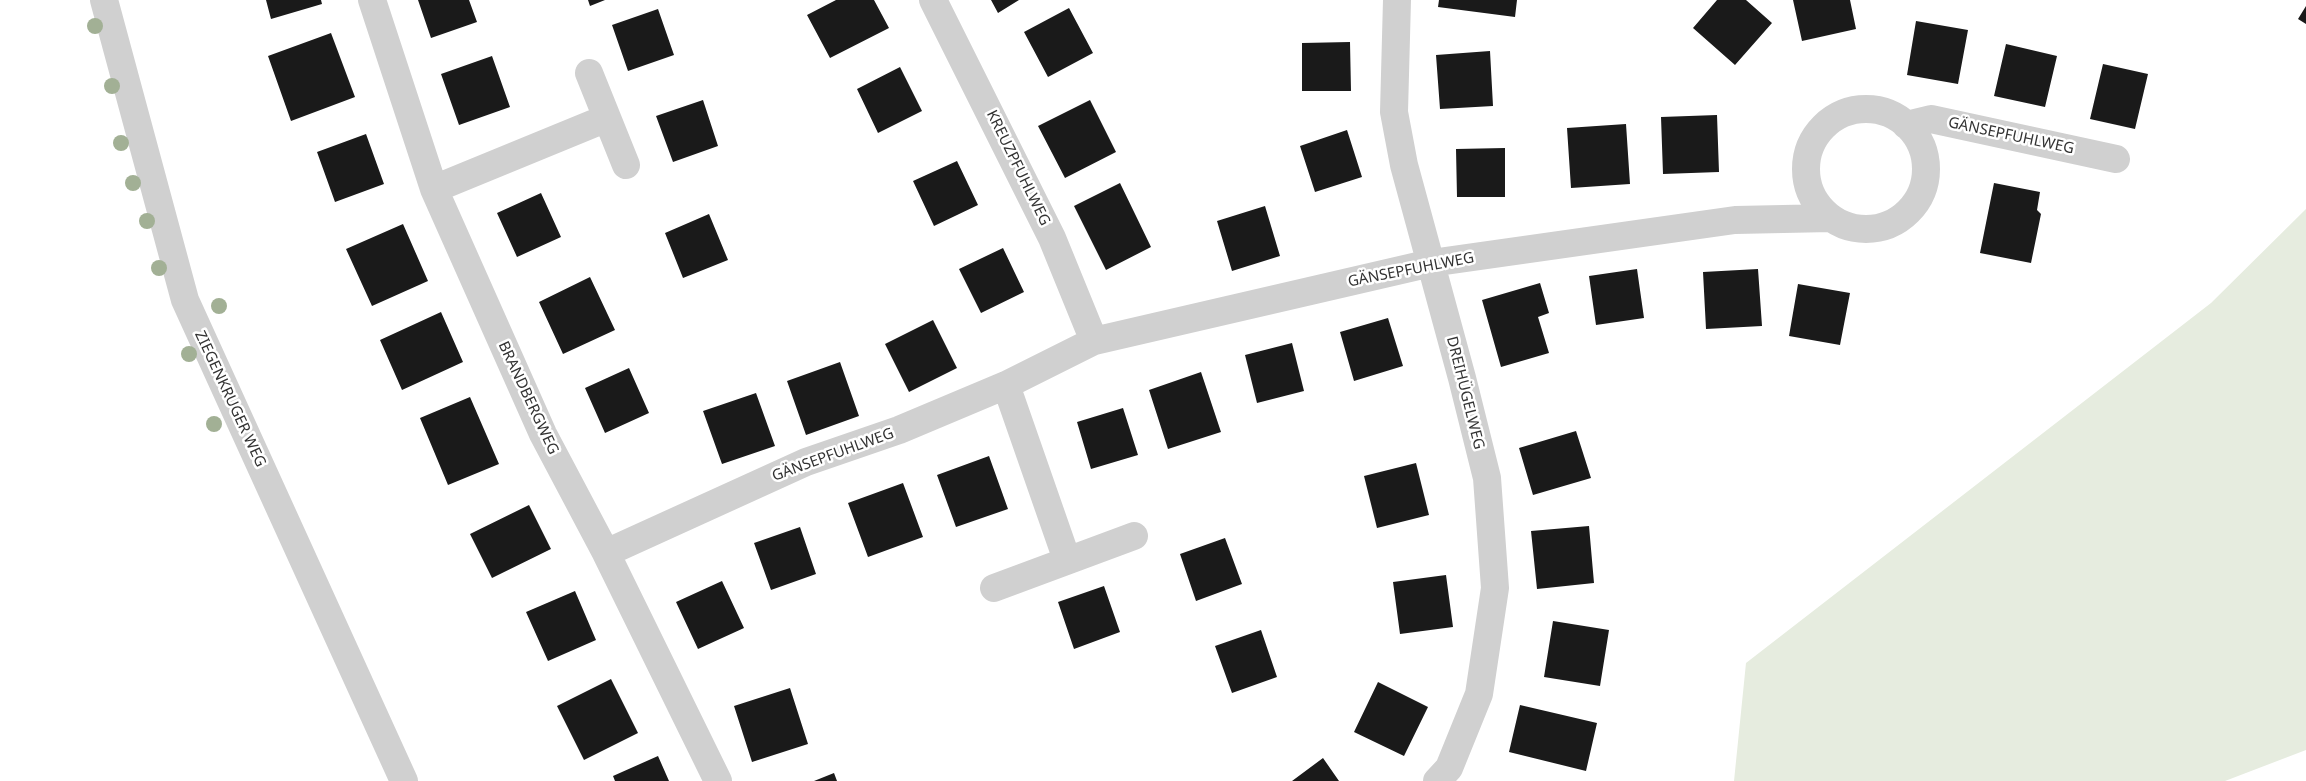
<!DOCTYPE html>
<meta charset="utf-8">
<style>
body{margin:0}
canvas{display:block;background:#fff}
</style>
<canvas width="2306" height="781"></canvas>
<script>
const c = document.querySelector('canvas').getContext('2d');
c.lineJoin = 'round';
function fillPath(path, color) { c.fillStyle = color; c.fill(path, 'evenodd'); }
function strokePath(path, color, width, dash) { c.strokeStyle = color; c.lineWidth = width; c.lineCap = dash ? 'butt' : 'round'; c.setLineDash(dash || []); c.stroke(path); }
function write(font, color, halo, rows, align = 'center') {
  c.font = font + ' "Noto Sans",sans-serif'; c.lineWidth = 5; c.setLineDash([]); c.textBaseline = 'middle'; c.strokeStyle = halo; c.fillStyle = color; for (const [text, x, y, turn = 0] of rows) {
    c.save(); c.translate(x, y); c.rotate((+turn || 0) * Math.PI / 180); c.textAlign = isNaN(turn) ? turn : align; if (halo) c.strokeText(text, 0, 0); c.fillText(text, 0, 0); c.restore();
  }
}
fillPath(new Path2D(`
 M2306,209V750L2225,781H1734L1746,663L2211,303Z`), '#e6ecdf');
fillPath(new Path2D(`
 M266,0H321L322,4L271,19Z
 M418,0H469L477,22L431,38Z
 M588,0H605L590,6Z
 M836,0H874L889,28L830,58L807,15Z
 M991,0H1019L998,13Z
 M1439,0H1517L1515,17L1438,7Z
 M1717,0H1746L1772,23L1735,65L1693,28Z
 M1793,0H1850L1856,29L1802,41Z
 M2306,6V24L2298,19Z
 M1069,8L1093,53L1048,77L1024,32Z
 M658,9L674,55L628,71L612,25Z
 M1916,21L1968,30L1958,84L1907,75Z
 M331,33L355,97L291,121L268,56Z
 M1350,42L1351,91H1302V43Z
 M2006,44L2057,56L2045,107L1994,96Z
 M1490,51L1493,106L1440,109L1436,55Z
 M492,56L510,107L459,125L441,74Z
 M2103,64L2148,74L2135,129L2090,119Z
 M900,67L922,111L878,133L857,89Z
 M703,100L718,146L673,162L656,116Z
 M1090,100L1116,152L1065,178L1038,126Z
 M1717,115L1719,172L1663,174L1661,117Z
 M1626,124L1630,184L1571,188L1567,128Z
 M1347,130L1362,177L1315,192L1300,146Z
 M366,134L384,184L335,202L317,152Z
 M1505,148V197H1457L1456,149Z
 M957,161L978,205L934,226L913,181Z
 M1120,183L1151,247L1106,270L1074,206Z
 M1994,183L2040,192L2037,210L2041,214L2031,263L1980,253Z
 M541,193L561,237L517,257L497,213Z
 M1265,206L1280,256L1232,271L1217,221Z
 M709,214L728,260L683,278L665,233Z
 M403,224L428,281L372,306L346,249Z
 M1003,248L1024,292L981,313L959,269Z
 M1637,269L1644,318L1596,325L1589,276Z
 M1758,269L1762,326L1706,329L1703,272Z
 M590,277L615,330L563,354L539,302Z
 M1540,283L1549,313L1538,317L1549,353L1501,367L1482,300Z
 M1798,284L1850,293L1840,345L1789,336Z
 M441,312L463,362L402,390L380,340Z
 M1388,318L1403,366L1354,381L1340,332Z
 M933,320L957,368L909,392L885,344Z
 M1292,343L1304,391L1257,403L1245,355Z
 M840,362L859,416L806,435L787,381Z
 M629,368L649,413L605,433L585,388Z
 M1201,372L1221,432L1168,449L1149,390Z
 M756,393L775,446L722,464L703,411Z
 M470,397L499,464L448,485L420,418Z
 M1123,408L1138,455L1091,469L1077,422Z
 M1576,431L1591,478L1533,495L1519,448Z
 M989,456L1008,509L956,527L937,475Z
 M1416,463L1429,515L1377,528L1364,476Z
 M903,483L923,537L868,557L848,503Z
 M529,505L551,549L492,578L470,534Z
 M1589,526L1594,583L1537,589L1531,531Z
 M800,527L816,574L771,590L754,543Z
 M1225,538L1242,584L1196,601L1180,554Z
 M1446,575L1453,627L1400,634L1393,582Z
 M722,581L744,628L698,649L676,602Z
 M1104,586L1120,632L1074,649L1058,602Z
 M575,591L596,640L548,661L526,612Z
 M1553,621L1609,630L1600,686L1544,677Z
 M1261,630L1277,677L1232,693L1215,646Z
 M611,679L638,733L584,760L557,706Z
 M1378,682L1428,707L1404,756L1354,732Z
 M790,688L808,744L752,762L734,706Z
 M1520,705L1597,723L1586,771L1509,752Z
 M658,756L669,781H615L613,776Z
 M1323,758L1339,781H1292Z
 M834,773L837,781H814Z`), '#1a1a1a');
strokePath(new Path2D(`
 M104,0L185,300L404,781
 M372,0L434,189L543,434L606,553L718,781
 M933,0L1052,238L1094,341
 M1397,0L1394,112L1404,165L1462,378L1487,478L1495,588L1479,694L1449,768L1437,781
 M589,73L626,165
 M1806 169a60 60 0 1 1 120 0a60 60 0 1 1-120 0Z
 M1906,125L1931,119L2116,159
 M434,189L607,118
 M1006,385L1067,560
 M606,553L806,462L899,430L1006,385L1094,341L1431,263L1735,220L1831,218
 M994,588L1134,536`), '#d0d0d0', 28);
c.fillStyle = '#a2b095';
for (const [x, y] of [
 [95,26],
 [112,86],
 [121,143],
 [133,183],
 [147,221],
 [159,268],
 [219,306],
 [189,354],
 [214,424]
]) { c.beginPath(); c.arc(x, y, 8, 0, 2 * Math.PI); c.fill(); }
write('15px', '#333', '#fff', [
 ["GÄNSEPFUHLWEG",2011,136,12],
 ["KREUZPFUHLWEG",1018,168,64],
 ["GÄNSEPFUHLWEG",1411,270,-11],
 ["DREIHÜGELWEG",1465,393,76],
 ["BRANDBERGWEG",528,398,65],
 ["ZIEGENKRUGER WEG",230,399,65],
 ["GÄNSEPFUHLWEG",833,455,-20]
]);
</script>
